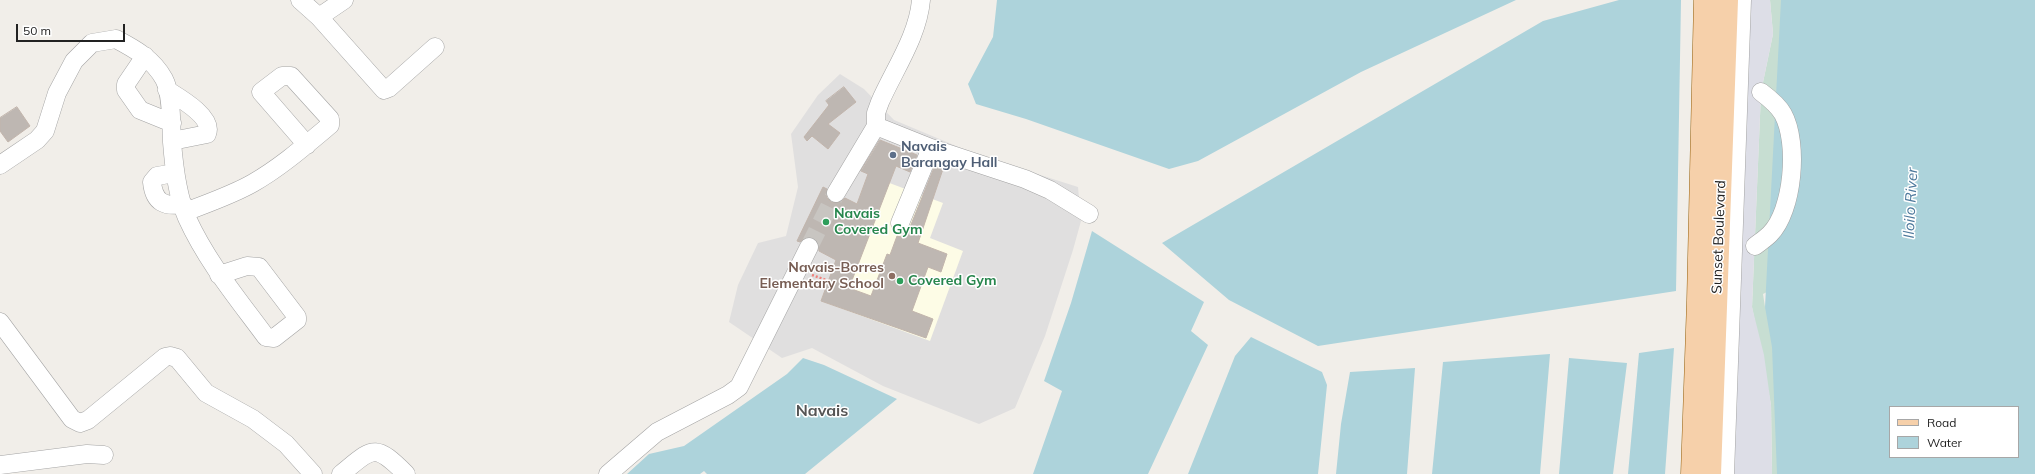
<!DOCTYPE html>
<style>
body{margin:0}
#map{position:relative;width:2035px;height:474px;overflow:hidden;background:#f1eee9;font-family:Mulish,sans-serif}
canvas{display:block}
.legend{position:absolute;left:1889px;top:406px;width:130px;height:52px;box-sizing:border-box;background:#fff;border:1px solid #a7a7a7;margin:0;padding:5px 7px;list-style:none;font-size:12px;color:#222}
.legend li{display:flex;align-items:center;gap:8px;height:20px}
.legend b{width:20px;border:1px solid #a7a7a7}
.scale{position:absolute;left:16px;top:24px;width:109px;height:18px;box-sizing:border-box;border:2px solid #222;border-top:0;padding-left:5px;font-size:12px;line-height:14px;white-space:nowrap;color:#222;-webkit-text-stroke:3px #fff;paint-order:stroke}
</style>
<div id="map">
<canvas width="2035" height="474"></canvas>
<ul class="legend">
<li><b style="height:5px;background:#f6d0aa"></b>Road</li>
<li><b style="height:11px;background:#add3db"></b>Water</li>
</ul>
<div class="scale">50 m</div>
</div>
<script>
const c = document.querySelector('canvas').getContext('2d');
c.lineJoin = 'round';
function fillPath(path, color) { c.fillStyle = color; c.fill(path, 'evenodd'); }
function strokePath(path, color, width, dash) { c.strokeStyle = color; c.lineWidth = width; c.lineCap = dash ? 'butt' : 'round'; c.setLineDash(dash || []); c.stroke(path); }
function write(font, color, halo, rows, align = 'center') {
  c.font = font + ' Mulish,sans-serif'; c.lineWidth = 3; c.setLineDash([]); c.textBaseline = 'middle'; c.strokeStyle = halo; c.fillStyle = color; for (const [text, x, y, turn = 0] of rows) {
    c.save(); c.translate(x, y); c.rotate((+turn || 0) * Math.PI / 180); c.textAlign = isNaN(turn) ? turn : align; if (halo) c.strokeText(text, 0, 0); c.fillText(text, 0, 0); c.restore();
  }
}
fillPath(new Path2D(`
 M840,74L864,89L894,120L1004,166L1034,173L1078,187L1081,221L1073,250L1045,336L1015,408L979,424L883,386L812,348L782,358L729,322L738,285L758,243L786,236L798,187L791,134L818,95Z`), '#e0dfdf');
fillPath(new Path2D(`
 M868,175L943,203L930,238L963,251L930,341L821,301Z`), '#fdfce6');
fillPath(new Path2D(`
 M1770,0H1794L1779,286L1763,294L1765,307L1772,313L1782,474H1772L1771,405L1752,307L1761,92L1773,34Z`), '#c7ded2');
fillPath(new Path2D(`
 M1742,0H1770L1773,34L1761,92L1752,307L1764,355L1771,405L1772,474H1725Z`), '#dddee7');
fillPath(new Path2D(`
 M997,0H1516L1361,72L1198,161L1169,169L1026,119L976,104L968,84L993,37Z
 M1619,0H1681L1676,291L1318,346L1229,300L1162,243L1543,21Z
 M1781,0H2035V474H1777L1772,347L1765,307ZM1890,407H2018V457H1890Z
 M1092,231L1204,302L1191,331L1208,345L1148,474H1033L1062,391L1044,381L1071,303Z
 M1251,337L1322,372L1327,385L1318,474H1188L1235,356Z
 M1674,348L1665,474H1628L1639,353Z
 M1550,354L1540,474H1432L1443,362Z
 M803,358L824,365L897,399L805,474H707L704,471L700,474H627L649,454L684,446L787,374Z
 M1569,358L1627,363L1613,474H1559Z
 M1415,368L1407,474H1336L1341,424L1350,372Z`), '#add3db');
const building = new Path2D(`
 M844,87L856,102L828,124L840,133L828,149L812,136L807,141L804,137L829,105L826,101Z
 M17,107L30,126L8,142L0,131V118Z
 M880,140L917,155L910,172L896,166L849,288L871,296L887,254L890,255L897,236L901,237L902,233L910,227L936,163L944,166L918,243L947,254L941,272L928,267L912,311L933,319L926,338L821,301L836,260L819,251L818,242L813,237L804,238L800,242L797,241L823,187L827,189V198L831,202H841L845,198L857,204L868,174L861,171Z`);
fillPath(building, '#beb7b2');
strokePath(building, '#c2b5ac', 1);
strokePath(new Path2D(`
 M809,247L836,193`), '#c8c5c1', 18, [18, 9]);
const minor = new Path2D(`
 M300,0L319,17L384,90L389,88L435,47
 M319,17L344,0
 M145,56L126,84V90L140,110L172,123
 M167,90C178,97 214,117 207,134L172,141
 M876,126V113L880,102C894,70 918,36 921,0
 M0,165L37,140L45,131L57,93L74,61L92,43L116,39C135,49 153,59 164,79C172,94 171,124 172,142C174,167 177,195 187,218C207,262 238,299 266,337L274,338L297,320V317L259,267L247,266L219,275
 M175,173L157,176L152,182C154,203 165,207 183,204
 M836,193L876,126L931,148L1025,179L1050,190L1089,214
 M185,212C208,203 232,195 253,183C281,167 306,145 330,125V119L291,76H282L261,92L307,145
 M900,223L931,148
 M1755,246C1760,242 1765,239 1770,234C1793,211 1799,143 1783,114C1778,105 1769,98 1761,92
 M0,322L72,419L80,423L88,420L165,357L170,356L177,358L206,393L253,419L286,444L313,474
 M0,465L87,454L104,455
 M341,474C373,448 374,442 406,474
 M608,474L657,432L728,395L739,387L809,247
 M1725,474L1742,0`);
const major = new Path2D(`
 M1692,474L1698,301L1705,0
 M1710,474L1727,0`);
strokePath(minor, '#a3a3a3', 19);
strokePath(major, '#945f0b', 23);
strokePath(new Path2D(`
 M812,275L829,281`), '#f0807b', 2.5, [2, 2]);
strokePath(minor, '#fff', 18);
strokePath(major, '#f6d0aa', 22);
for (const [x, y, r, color] of [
 [893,155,4,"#5c6f8a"],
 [826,222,4,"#2e9e5b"],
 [892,276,4,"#8d6e63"],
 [900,281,4,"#2e9e5b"]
]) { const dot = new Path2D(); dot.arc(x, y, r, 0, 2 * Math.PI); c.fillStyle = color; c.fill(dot); strokePath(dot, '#fff', 1.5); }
write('bold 14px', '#4e5e75', '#fff', [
 ["Navais",901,147],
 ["Barangay Hall",901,163]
], 'left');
write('bold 14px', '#27864d', '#fff', [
 ["Navais",834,214],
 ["Covered Gym",834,230],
 ["Covered Gym",908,281]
], 'left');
write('14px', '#222', '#fff', [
 ["Sunset Boulevard",1719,237,-88]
]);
write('bold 14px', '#785e54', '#fff', [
 ["Navais-Borres",884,268],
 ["Elementary School",884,284]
], 'right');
write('italic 15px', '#4d799c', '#fff', [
 ["Iloilo River",1911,203,-87]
]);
write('bold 16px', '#555', '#fff', [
 ["Navais",822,411]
]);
</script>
